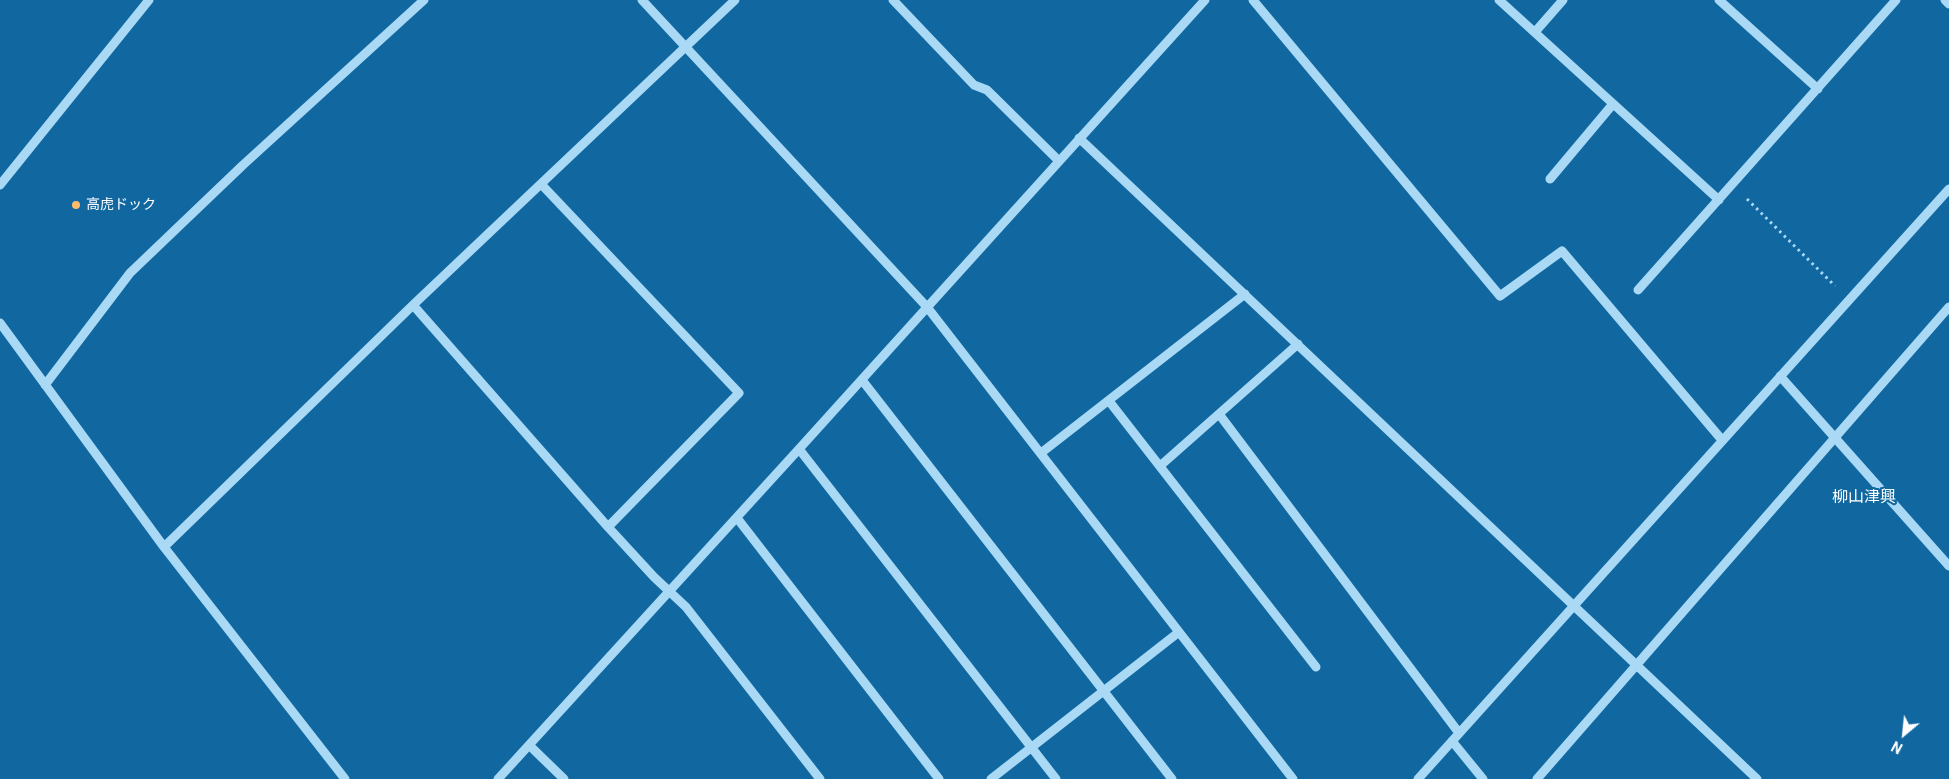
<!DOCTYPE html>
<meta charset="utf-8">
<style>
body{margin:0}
#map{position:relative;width:1949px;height:779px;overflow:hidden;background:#1168a1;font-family:Roboto,sans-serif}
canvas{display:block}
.north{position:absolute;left:1879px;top:709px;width:50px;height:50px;-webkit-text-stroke:4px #1168a1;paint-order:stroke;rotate:208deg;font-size:14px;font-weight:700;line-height:20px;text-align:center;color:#fff}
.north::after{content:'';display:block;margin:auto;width:18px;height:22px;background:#fff;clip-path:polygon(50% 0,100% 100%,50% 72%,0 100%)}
</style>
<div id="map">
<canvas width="1949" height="779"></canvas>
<div class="north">N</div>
</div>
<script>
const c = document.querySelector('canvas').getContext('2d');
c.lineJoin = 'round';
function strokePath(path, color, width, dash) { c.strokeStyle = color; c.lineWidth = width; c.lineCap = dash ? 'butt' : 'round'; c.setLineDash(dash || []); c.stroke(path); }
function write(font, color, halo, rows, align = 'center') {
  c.font = font + ' Roboto,"Noto Sans JP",sans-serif'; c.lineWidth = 4; c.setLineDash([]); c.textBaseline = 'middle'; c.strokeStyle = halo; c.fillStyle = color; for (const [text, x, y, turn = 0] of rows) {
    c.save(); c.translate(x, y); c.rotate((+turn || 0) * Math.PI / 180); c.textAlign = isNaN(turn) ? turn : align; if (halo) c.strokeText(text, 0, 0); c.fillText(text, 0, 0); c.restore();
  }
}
strokePath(new Path2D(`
 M1747,199L1835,286`), '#a9d9f5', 3, [2.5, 4]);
strokePath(new Path2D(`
 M642,0L927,307L1293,779
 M893,0L974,85L987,90L1059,161
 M1253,0L1500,296L1562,251L1722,440
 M1499,0L1719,200
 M1719,0L1818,89
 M1945,0L1949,4
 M1535,32L1563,0
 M1079,138L1757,779
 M1550,179L1613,104
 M541,184L739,393L608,527
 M0,185L149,0
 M1638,290L1896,0
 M413,305L608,527L654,577L686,607L820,779
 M0,323L164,547L345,779
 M1780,376L1949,566
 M862,380L1172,779
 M45,385L130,273L243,165L424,0
 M1109,401L1316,667
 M1219,414L1459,733
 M799,449L1056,779
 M1041,453L1245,294
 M1160,466L1298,344
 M737,518L939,779
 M164,547L413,305L735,0
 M1452,741L1483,779
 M529,745L564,779
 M498,779L799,449L1205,0
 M991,779L1179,632
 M1418,779L1949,189
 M1537,779L1949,307`), '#a9d9f5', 9);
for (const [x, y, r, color] of [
 [76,205,5,"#ffbc6d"]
]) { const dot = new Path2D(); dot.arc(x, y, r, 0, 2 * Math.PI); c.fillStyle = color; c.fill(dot); strokePath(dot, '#1168a1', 2); }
write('14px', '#fff', '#1168a1', [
 ["高虎ドック",86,205]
], 'left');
write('16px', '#fff', '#1168a1', [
 ["柳山津興",1864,498]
]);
</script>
